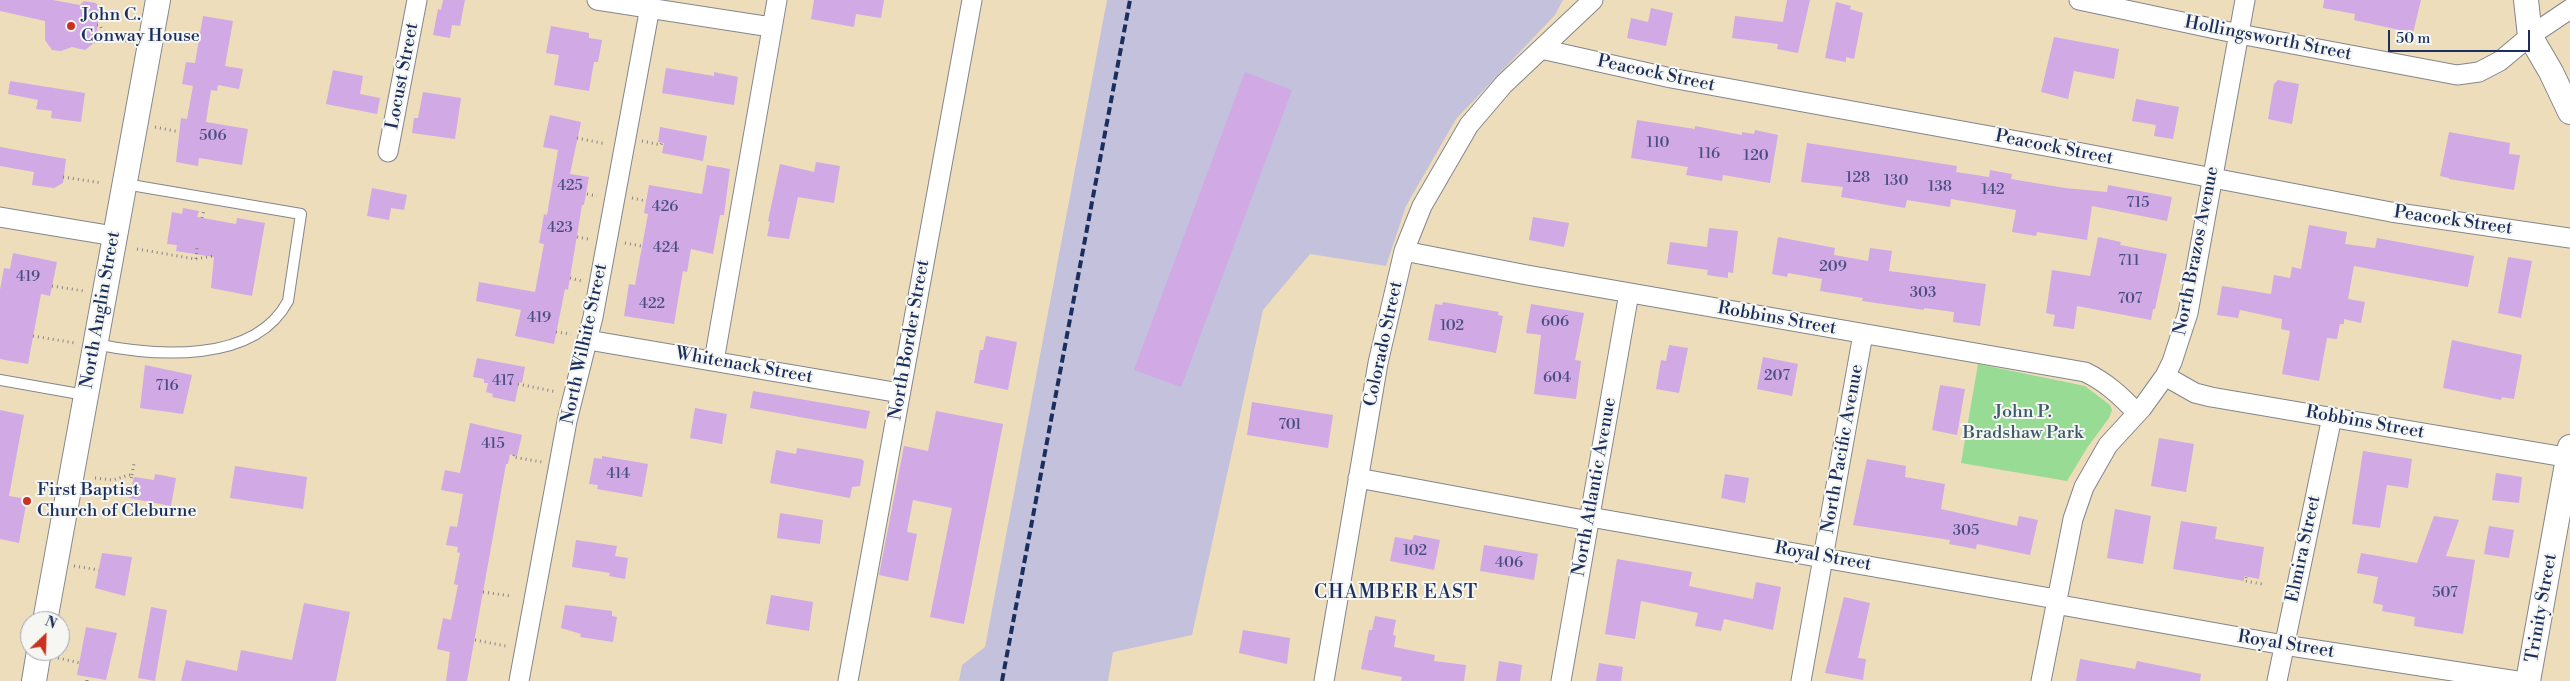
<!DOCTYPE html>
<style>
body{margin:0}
#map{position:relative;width:2570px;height:681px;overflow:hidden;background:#edb;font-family:"Libre Bodoni",serif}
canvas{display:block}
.north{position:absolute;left:20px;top:611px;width:50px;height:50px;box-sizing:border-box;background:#f6f6f2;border:1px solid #9ea6b7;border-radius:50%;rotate:24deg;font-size:14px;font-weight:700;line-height:20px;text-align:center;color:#1b2f5e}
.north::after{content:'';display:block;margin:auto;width:18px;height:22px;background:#c8321e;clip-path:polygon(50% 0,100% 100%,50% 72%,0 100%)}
.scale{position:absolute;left:2388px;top:30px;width:142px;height:22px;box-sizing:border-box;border:2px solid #1b2f5e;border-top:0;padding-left:6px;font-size:15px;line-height:18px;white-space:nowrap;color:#1b2f5e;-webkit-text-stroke:4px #f6f6f2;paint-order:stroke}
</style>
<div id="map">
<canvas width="2570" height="681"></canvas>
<div class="north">N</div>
<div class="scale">50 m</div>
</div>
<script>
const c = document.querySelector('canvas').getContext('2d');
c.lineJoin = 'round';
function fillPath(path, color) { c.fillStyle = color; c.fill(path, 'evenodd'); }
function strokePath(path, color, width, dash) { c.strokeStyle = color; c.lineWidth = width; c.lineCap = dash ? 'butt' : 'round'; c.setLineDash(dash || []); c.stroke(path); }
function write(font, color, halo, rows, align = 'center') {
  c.font = font + ' "Libre Bodoni",serif'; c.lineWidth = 4; c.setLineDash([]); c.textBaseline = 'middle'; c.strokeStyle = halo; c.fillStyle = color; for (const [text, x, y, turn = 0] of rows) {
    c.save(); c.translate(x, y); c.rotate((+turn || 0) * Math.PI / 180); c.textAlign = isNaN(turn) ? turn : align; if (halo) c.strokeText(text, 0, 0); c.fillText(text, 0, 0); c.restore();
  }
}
fillPath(new Path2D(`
 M1107,0H1563L1555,15L1456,119L1406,206L1386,266L1310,254L1263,310L1192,635L1113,652L1108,681H959L962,665L985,647Z`), '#c3c1db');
fillPath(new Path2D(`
 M1978,364L2085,386L2110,405L2112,410L2109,418L2087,448L2067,481L1961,463Z`), '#97db94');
fillPath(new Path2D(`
 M0,0H53L80,5L84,1L96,3L100,9L97,30L100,34L98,40L85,50L72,47L61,51L52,50L45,40V21L0,11Z
 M443,0H465L460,26L452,25L450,38L433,35L438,9L441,10Z
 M814,0H884L881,18L856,14L854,27L811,19Z
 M1787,0H1810L1798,53L1777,49L1778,44L1732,38L1735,16L1783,22Z
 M2324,0H2421L2413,33L2354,20L2355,14L2323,8Z
 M1836,2L1851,6L1850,9L1863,13L1854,59L1846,57V62L1825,58Z
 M1651,8L1673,13L1666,46L1627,38L1631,18L1648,22Z
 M203,16L233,21L225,66L243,69L239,89L218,85L217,91L211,90L206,122L248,129L242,165L199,158L198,166L176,162L181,118L187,119L193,86L182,84L186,62L195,63Z
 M551,26L589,33V38L602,40L598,62H594L589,91L554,85L559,55L546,53Z
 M2054,37L2119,49L2114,79L2074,71L2068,99L2041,92Z
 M666,68L714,76V72L738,77L734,105L662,93Z
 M333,70L363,76L360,94L380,98L377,114L326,104Z
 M1245,72L1292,90L1181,387L1134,370Z
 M2278,80L2299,84L2292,124L2268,119L2274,84Z
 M10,81L85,93L81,122L51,118L52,111L36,109L38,100L8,94Z
 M423,92L461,98L455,139L412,133L414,118H418Z
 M2136,99L2179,107L2173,139L2154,136L2156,125L2132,121Z
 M550,115L581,122L570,174L589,177L584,205H582L568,290L565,289L554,344L515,336L521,310L476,301L479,282L535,292L544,244L539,243L544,214L547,215L558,150L543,147Z
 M1637,120L1695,129V126L1742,135V132L1754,134L1755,130L1778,135L1770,183L1723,175L1722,181L1686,175L1688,167L1631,158Z
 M660,127L707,136L703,161L662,153L664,143L658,142Z
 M2449,132L2510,143L2509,154L2520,155L2514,190L2449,179V178L2440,176Z
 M1807,143L1957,166L1956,172L1989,177L1990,170L2012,174L2011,179L2065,188L2107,192L2108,185L2172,197L2167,221L2092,206L2087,240L2037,232L2036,236L2012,232L2016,210L1951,199L1950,207L1907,200L1905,208L1841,197L1843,187L1801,182Z
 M0,147L66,159L63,183L54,188L32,185L34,172L0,166Z
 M816,162L840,166L834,203L798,197L789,239L767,236L770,222L768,221L780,164L814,172Z
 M707,165L730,169L724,215H720L713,254L691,249L687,272L683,271L674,324L624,316L629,284L635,285L648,214L644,213L649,185L702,194Z
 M372,188L407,195L404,210L391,208L389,220L367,216Z
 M183,208L199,211L197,217L236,224L237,218L265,223L252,296L211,288L214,257L176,251L177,245L167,244L172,212L182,214Z
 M1533,217L1569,223L1564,247L1529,240Z
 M2309,225L2347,232L2345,244L2375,248L2377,238L2474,256L2468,287L2354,266L2348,299L2365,302L2361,323L2344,319V324H2340L2337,339L2327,338L2319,381L2282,374L2290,331L2281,329L2282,319L2240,310L2238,318L2217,315L2222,286L2271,294L2274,275L2290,278L2292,267L2301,269Z
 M1709,228L1738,231L1733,273L1728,272V278L1707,275L1708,270L1667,264L1670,242L1707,247Z
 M1778,237L1835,248L1834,255L1868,261L1870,248L1892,251L1889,271L1986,284L1980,326L1953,322L1954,312L1924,308V310L1862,301L1863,298L1820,291L1822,279L1788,273L1787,277L1772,274Z
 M2098,237L2121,242L2120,245L2167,254L2155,309H2153L2151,320L2077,306L2074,329L2053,326L2055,315L2046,313L2052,270L2090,276Z
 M13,253L57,262L50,296L41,294L28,364L0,359V290L4,268L10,269Z
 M2508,257L2532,261L2521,318L2498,313Z
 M1443,302L1499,312L1498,315L1503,316L1496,353L1428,340L1435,304L1442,305Z
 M1531,304L1584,313L1575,360L1581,361L1576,399L1534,394L1541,335L1526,333Z
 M986,336L1017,342L1008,390L974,383L980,350H983Z
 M2452,340L2522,355L2514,399L2502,397L2501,400L2443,388Z
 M1669,345L1688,348L1679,393L1656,389L1661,360L1666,361Z
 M1763,357L1798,364L1792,396L1757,389Z
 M477,358L525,367L522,383L519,382L515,402L492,397L493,394L486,392L488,383H484V379L473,377Z
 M145,365L192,375L183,414L140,408Z
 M1940,385L1965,389L1957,435L1932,430Z
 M753,391L870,411L866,429L750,408Z
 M1252,402L1333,415L1328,448L1247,435Z
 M695,408L727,414L722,444L690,438Z
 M0,410L24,415L9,496L27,499L19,543L0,539Z
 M936,411L1003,424L964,624L930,617L952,508L913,500L907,532L917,534L908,581L879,575L904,446L928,451Z
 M470,423L522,435L517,456L510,454L508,464H506L467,681H446L450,652L437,649L443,618L451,620L458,585L454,584L460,553L457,552L458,547L446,545L450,526L457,527L463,494L441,490L445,470L460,473Z
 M2159,438L2194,444L2186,492L2151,486Z
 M797,448L861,459L864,461L860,486L852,487L850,498L770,483L776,450L796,454Z
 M2363,451L2412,459L2408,488L2387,485L2380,528L2352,524Z
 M602,456L648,464L642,497L597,489L598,485L589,484L594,458L602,459Z
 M1867,459L1906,466L1905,477L1945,484L1941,509L2017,526L2019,516L2038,520L2030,555L1977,544L1976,549L1949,544L1950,540L1853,525Z
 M235,466L307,477L303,509L230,498Z
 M2496,473L2522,477L2519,503L2492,500Z
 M155,474L176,478L171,506L129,498L134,477L154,480Z
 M1725,474L1749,478L1745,503L1721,498Z
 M2115,509L2151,516L2143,564L2107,558Z
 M780,513L823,520L820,544L777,538Z
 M2434,516L2459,520L2446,556L2475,560L2463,634L2414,626L2415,617L2382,611L2383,605L2373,603L2378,577L2357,573L2361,553L2417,563Z
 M2181,521L2217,527L2215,539L2264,547L2259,579L2244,576V581L2173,569Z
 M2489,526L2514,530L2509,558L2484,554Z
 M1414,535L1440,540L1434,570L1390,561L1395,537L1412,540Z
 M576,540L617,546L615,556L628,558L625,579L609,576L610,573L572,567Z
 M1484,545L1538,554L1534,580L1480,571Z
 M102,553L132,557L125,596L95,588Z
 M1617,559L1692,572L1689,586L1753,599L1756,582L1781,587L1773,630L1724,619L1721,631L1695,626L1698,613L1641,601L1635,639L1605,634Z
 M771,595L813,602L809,631L766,624Z
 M1844,597L1870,603L1858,658L1866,659L1863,680L1825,673Z
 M304,603L350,612L336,681H181L186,660L237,671L241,650L292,660Z
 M565,605L612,611V616L617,617L613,642L580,637L581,634L561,628Z
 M151,607L167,610L155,681L138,678Z
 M1375,616L1396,620L1393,635L1396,636L1394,647L1435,655L1434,661L1466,665L1464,681H1401L1402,677L1361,669L1369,630H1372Z
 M86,627L117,633L106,680L77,675Z
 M1243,630L1290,638L1287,664L1239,653Z
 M2080,659L2135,669L2137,661L2201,674L2200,681H2076Z
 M1499,661L1522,665L1520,681H1496Z
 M1599,663L1623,667L1621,681H1596Z`), '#d0a9e5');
const service = new Path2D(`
 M95,344C154,356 254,365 288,301L301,214L125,184
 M0,380L85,395`);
const minor = new Path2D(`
 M597,0L771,27
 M2079,0L2239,34L2457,75L2479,72L2500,61L2530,36L2570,9
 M1541,49L1671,78L2056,148L2391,212L2570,238
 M388,152L417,0
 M0,217L114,236
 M1404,251L1527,275L2085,372C2106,382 2121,396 2137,413
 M588,340L900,393
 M714,361L777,0
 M2165,376L2195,393L2211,397L2570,458
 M1358,478L1589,521
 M1590,517L2056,599
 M2055,604L2284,645L2517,681
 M519,681L567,421L593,317L650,7
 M848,681L972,0
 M1324,681L1378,363L1404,251L1422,206L1469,125L1504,84L1593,0
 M1561,681L1629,293
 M1801,681L1863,334
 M2041,681L2073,519L2084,487L2108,445L2142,408L2165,376L2172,362L2188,313L2245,0
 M2277,681L2332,417`);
const tertiary = new Path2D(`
 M2526,0L2530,36L2551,72L2570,112
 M45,621L158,0
 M34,681L39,651
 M2528,681L2570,447`);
strokePath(service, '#84868c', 12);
strokePath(minor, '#84868c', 21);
strokePath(tertiary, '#84868c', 26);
strokePath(new Path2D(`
 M97,25H100C107,42 113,39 131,42
 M155,127L179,132
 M577,138L606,144
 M642,141L661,145L662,142
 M63,177L102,183
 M587,194L597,196
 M632,198L646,201
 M202,218L204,210
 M577,237L588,239
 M625,243L641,246
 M137,249L195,259L214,256
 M196,259L197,248
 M570,278L582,281
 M52,286L84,291
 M556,332L571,334
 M33,336L75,343
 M518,384L557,392
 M514,455L513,457L542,462
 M132,475L134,463
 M95,478L113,480L129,475H132L131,479
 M74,566L99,570
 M2246,577L2245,581L2262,584
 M483,592L511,596
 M475,640L506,646
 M58,658L80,663
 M87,681V676`), '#84868c', 3, [1, 4]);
strokePath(service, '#fff', 10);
strokePath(minor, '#fff', 19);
strokePath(tertiary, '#fff', 24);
strokePath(new Path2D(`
 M1002,681L1130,0`), '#1b2f5e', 4, [8, 4]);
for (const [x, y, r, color] of [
 [71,26,5,"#c8321e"],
 [27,501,5,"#c8321e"]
]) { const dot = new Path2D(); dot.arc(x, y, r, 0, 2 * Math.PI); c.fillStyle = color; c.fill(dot); strokePath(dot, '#f6f6f2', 2); }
write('15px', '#484e80', null, [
 ["506",213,136],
 ["110",1658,143],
 ["116",1709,154],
 ["120",1756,156],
 ["128",1858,178],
 ["130",1896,181],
 ["425",570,186],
 ["138",1940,187],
 ["142",1993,190],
 ["715",2138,203],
 ["426",665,207],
 ["423",560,228],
 ["424",666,248],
 ["711",2129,261],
 ["209",1833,267],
 ["419",28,277],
 ["303",1923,293],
 ["707",2130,299],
 ["422",652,304],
 ["419",539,318],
 ["606",1555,322],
 ["102",1452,326],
 ["207",1777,376],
 ["604",1557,378],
 ["417",503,381],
 ["716",167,386],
 ["701",1290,425],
 ["415",493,444],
 ["414",618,474],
 ["305",1966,531],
 ["102",1415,551],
 ["406",1509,563],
 ["507",2445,593]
]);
write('18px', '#1b2f5e', '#f6f6f2', [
 ["John C.",81,16],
 ["Conway House",81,37],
 ["First Baptist",37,491],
 ["Church of Cleburne",37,512]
], 'left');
write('18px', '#1b2f5e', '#f6f6f2', [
 ["Hollingsworth Street",2268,39,11],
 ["Peacock Street",1656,74,12],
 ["Locust Street",403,76,-79],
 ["Peacock Street",2054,148,11],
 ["Peacock Street",2453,221,8],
 ["North Brazos Avenue",2197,251,-79],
 ["North Anglin Street",101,310,-80],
 ["Robbins Street",1777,319,10],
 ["North Border Street",910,340,-80],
 ["North Wilhite Street",585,344,-78],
 ["Colorado Street",1384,344,-78],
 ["Whitenack Street",744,366,10],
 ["Robbins Street",2365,423,10],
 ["North Pacific Avenue",1843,449,-80],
 ["North Atlantic Avenue",1595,487,-80],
 ["Elmira Street",2304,549,-78],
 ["Royal Street",1823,557,10],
 ["Trinity Street",2542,608,-80],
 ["Royal Street",2286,645,9]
]);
write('18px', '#3a5a6c', '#f6f6f2', [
 ["John P.",2023,413],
 ["Bradshaw Park",2023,434]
]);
c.letterSpacing = '1px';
write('19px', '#1b2f5e', '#f6f6f2', [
 ["CHAMBER EAST",1396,593]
]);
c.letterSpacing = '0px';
</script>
